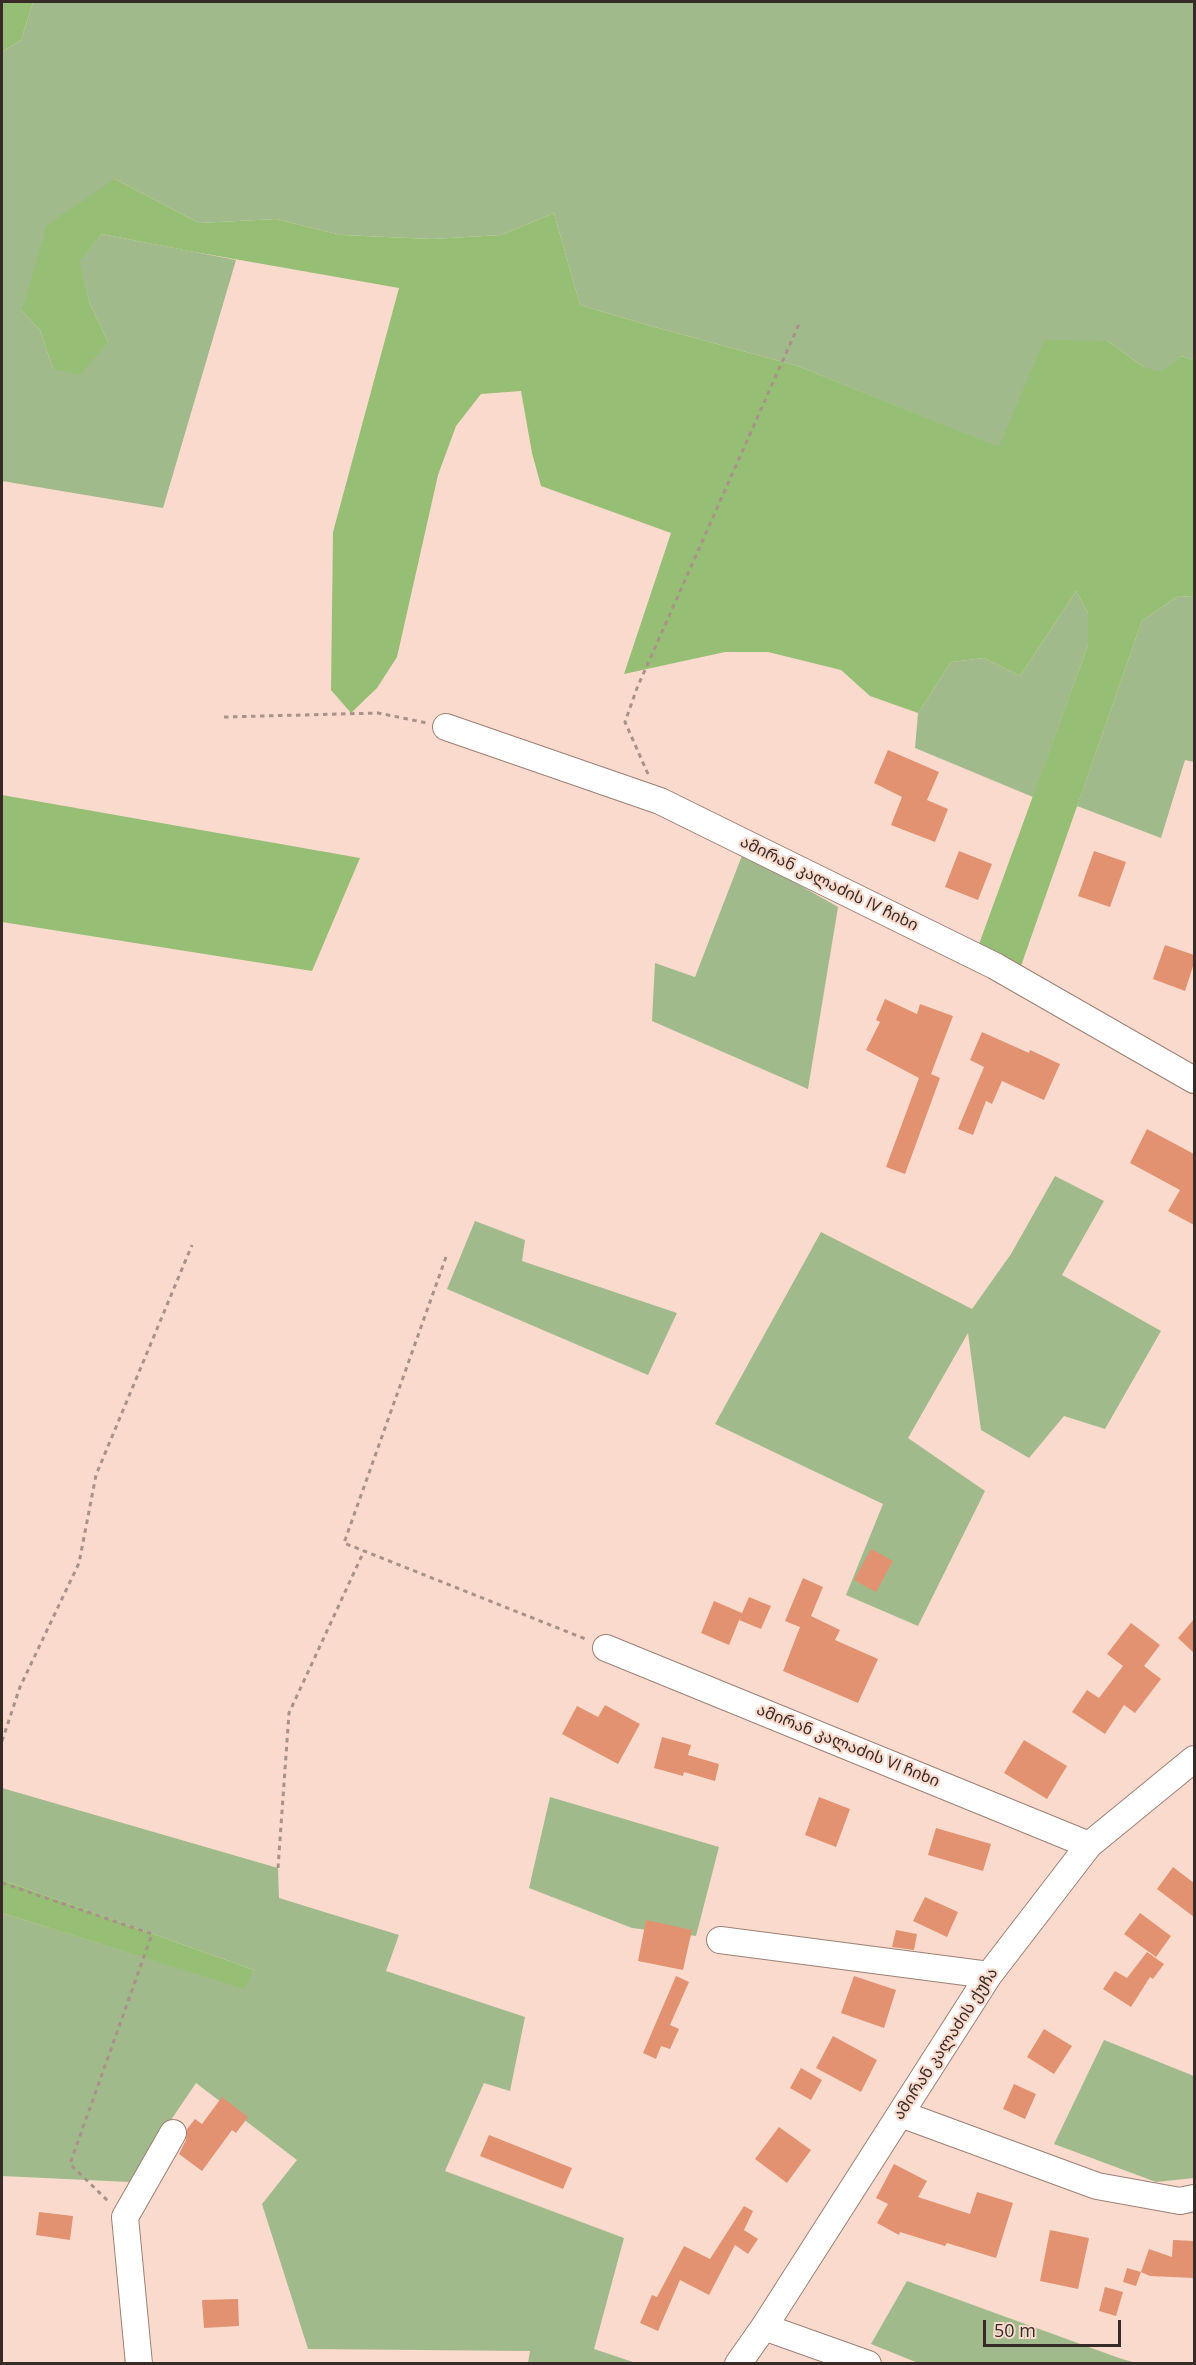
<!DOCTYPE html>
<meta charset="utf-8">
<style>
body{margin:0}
#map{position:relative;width:1196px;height:2365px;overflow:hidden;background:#f9dacd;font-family:"Open Sans",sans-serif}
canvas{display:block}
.frame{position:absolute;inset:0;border:3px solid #372b27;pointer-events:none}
.scale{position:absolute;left:983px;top:2320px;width:138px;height:27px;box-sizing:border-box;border:3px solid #372b27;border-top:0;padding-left:8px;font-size:18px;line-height:21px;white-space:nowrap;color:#372b27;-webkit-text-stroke:4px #f9dacd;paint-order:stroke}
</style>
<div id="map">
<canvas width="1196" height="2365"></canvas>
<div class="frame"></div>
<div class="scale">50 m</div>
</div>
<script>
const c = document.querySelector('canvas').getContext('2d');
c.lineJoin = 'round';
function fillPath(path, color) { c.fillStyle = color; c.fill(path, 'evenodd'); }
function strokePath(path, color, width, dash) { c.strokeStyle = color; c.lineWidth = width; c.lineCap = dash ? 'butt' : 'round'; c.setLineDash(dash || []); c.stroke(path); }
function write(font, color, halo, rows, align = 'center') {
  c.font = font + ' "Open Sans","Noto Sans Georgian",sans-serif'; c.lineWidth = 4.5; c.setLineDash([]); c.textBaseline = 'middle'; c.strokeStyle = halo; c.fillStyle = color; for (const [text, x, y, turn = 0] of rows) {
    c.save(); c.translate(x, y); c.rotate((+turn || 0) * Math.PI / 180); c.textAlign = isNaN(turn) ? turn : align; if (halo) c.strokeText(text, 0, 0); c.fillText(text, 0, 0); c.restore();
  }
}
fillPath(new Path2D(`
 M33,2H1194V360L1181,356L1161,373L1142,366L1108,341L1000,448L798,366L651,326L580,305L554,213L501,235L432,239L341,235L276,219L199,223L115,179L22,311L40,330L53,369L108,342L90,304L78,261L102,234L236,260L163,508L2,481V52L21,40Z
 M1076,591L1088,613V645L1033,797L915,748L918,713L951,662L984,658L1020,676Z
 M1178,596L1194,597V762L1185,760L1161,838L1077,806L1142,621Z
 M743,853L838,907L808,1089L652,1021L655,963L695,977Z
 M1055,1176L1104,1201L1062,1275L1161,1331L1105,1429L1064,1416L1029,1458L981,1430L968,1333L908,1438L985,1491L918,1626L846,1595L883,1504L715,1424L821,1232L972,1309L1011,1254Z
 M475,1221L525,1240L522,1261L677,1313L648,1375L447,1289Z
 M2,1788L278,1868L279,1898L399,1935L386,1971L525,2017L510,2091L484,2083L445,2171L624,2238L594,2349L636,2363H528L530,2351L308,2349L262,2204L297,2160L196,2083L129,2182L2,2176V1913L243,1988L254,1970L2,1880Z
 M550,1797L719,1847L696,1936L632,1928L529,1888Z
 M1104,2040L1194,2076V2178L1156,2182L1054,2144Z
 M907,2281L1119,2358L1136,2363H918L871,2344Z`), '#a1ba8b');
fillPath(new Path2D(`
 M2,2H33L21,40L2,52Z
 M115,179L199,223L276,219L341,235L432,239L501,235L554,213L580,305L651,326L798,366L999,447L1044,340L1108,341L1142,366L1161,372L1181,356L1194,360V597L1178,596L1142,621L1021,966L979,944L1088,645V613L1076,591L1020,676L984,658L951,662L918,713L870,696L841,670L768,652H725L624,674L671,533L541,486L532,453L521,391L481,394L456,426L438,475L397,657L377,688L351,713L331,690L333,532L399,288L189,251L102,234L79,261L90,304L108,342L80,375L53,369L40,330L22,311L47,225Z
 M2,795L360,858L312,971L2,922Z
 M2,1880L254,1970L244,1989L2,1913Z`), '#97be75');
fillPath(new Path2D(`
 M888,750L939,772L927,800L948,809L935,842L891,825L902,797L874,783Z
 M959,851L992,864L978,900L945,887Z
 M1094,851L1126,862L1110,907L1078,896Z
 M1165,945L1194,955V963L1185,991L1153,979Z
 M885,999L917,1014L920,1004L953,1016L931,1074L940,1078L905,1174L886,1167L919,1078L866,1050L880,1022L876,1020Z
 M982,1032L1029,1053L1030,1050L1060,1064L1044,1100L1002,1081L992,1104L986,1101L973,1135L958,1129L984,1067L970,1060Z
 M1147,1129L1194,1154V1225L1168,1211L1180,1190L1130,1163Z
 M871,1549L893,1561L876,1592L854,1580Z
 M803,1578L823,1587L811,1616L840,1630L835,1640L878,1659L858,1703L783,1671L800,1627L785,1621Z
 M749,1597L771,1606L761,1629L739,1620Z
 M714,1601L742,1613L729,1645L701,1633Z
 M1194,1619V1653L1178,1638Z
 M1131,1623L1160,1645L1144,1666L1161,1679L1135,1713L1124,1705L1105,1734L1072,1712L1087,1690L1099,1698L1123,1666L1107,1654Z
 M605,1705L640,1724L618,1764L562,1734L577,1706L598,1717Z
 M662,1737L691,1745L688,1755L719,1764L715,1781L684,1772L683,1776L654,1768Z
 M1024,1740L1067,1766L1047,1799L1004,1773Z
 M819,1797L850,1809L836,1847L805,1835Z
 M936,1828L991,1844L983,1871L928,1855Z
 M1173,1867L1194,1883V1917L1157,1889Z
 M925,1897L958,1912L947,1937L913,1921Z
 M1140,1913L1171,1936L1156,1957L1124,1934Z
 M646,1920L692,1930L683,1970L638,1961Z
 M896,1930L917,1934L914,1950L892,1947Z
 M1147,1952L1164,1964L1153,1979L1150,1977L1131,2007L1103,1989L1115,1971L1127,1978Z
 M676,1976L689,1982L670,2025L679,2029L670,2049L661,2046L656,2059L643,2053Z
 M854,1976L896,1990L884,2028L841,2013Z
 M1044,2029L1072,2046L1054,2074L1027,2057Z
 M833,2036L877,2060L861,2092L816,2068Z
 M801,2068L822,2080L811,2100L790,2088Z
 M1014,2084L1036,2094L1025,2119L1003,2109Z
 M222,2097L248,2117L236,2133L232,2130L202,2171L179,2154L186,2140L187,2129L195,2119L202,2124Z
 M779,2127L811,2150L787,2183L755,2159Z
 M489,2135L572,2168L563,2189L480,2156Z
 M894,2164L927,2181L918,2197L970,2214L977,2192L1013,2203L996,2258L947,2243L945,2246L900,2232L899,2235L877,2223L888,2204L876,2198Z
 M744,2206L753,2211L744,2230L758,2239L748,2254L735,2245L709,2295L680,2280L658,2331L640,2323L652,2295L657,2297L684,2246L710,2259Z
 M39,2212L73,2216L70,2240L36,2235Z
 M1050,2230L1089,2238L1078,2289L1040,2281Z
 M1173,2240L1194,2241V2278L1150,2276L1141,2272L1149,2249L1172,2257Z
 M1127,2268L1141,2272L1136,2286L1123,2282Z
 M1105,2287L1123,2292L1116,2316L1099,2311Z
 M238,2299L239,2326L204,2328L202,2300Z`), '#e39271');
const minor = new Path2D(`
 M446,727L660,801L995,966L1194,1080
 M606,1648L1089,1845
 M720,1940L989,1975
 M901,2114L1097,2186L1180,2201L1194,2198
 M764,2327L868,2364
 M139,2364L125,2217L173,2133
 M738,2364L764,2327L989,1975L1089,1845L1194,1759`);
strokePath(minor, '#9c8075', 28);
strokePath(new Path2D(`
 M224,717L378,713L427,723
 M648,774L625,722L637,688L799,324
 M446,1257L344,1543L588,1640
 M2,1741L20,1687L79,1563L96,1475L192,1245
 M278,1868L289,1713L364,1551
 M2,1883L152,1934L70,2164L108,2201`), '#a99288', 3, [4.5, 4.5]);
strokePath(minor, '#fff', 26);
write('16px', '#372b27', '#f9dacd', [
 ["ამირან კალაძის IV ჩიხი",829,884,26],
 ["ამირან კალაძის VI ჩიხი",848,1746,22],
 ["ამირან კალაძის ქუჩა",946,2044,-57]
]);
</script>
